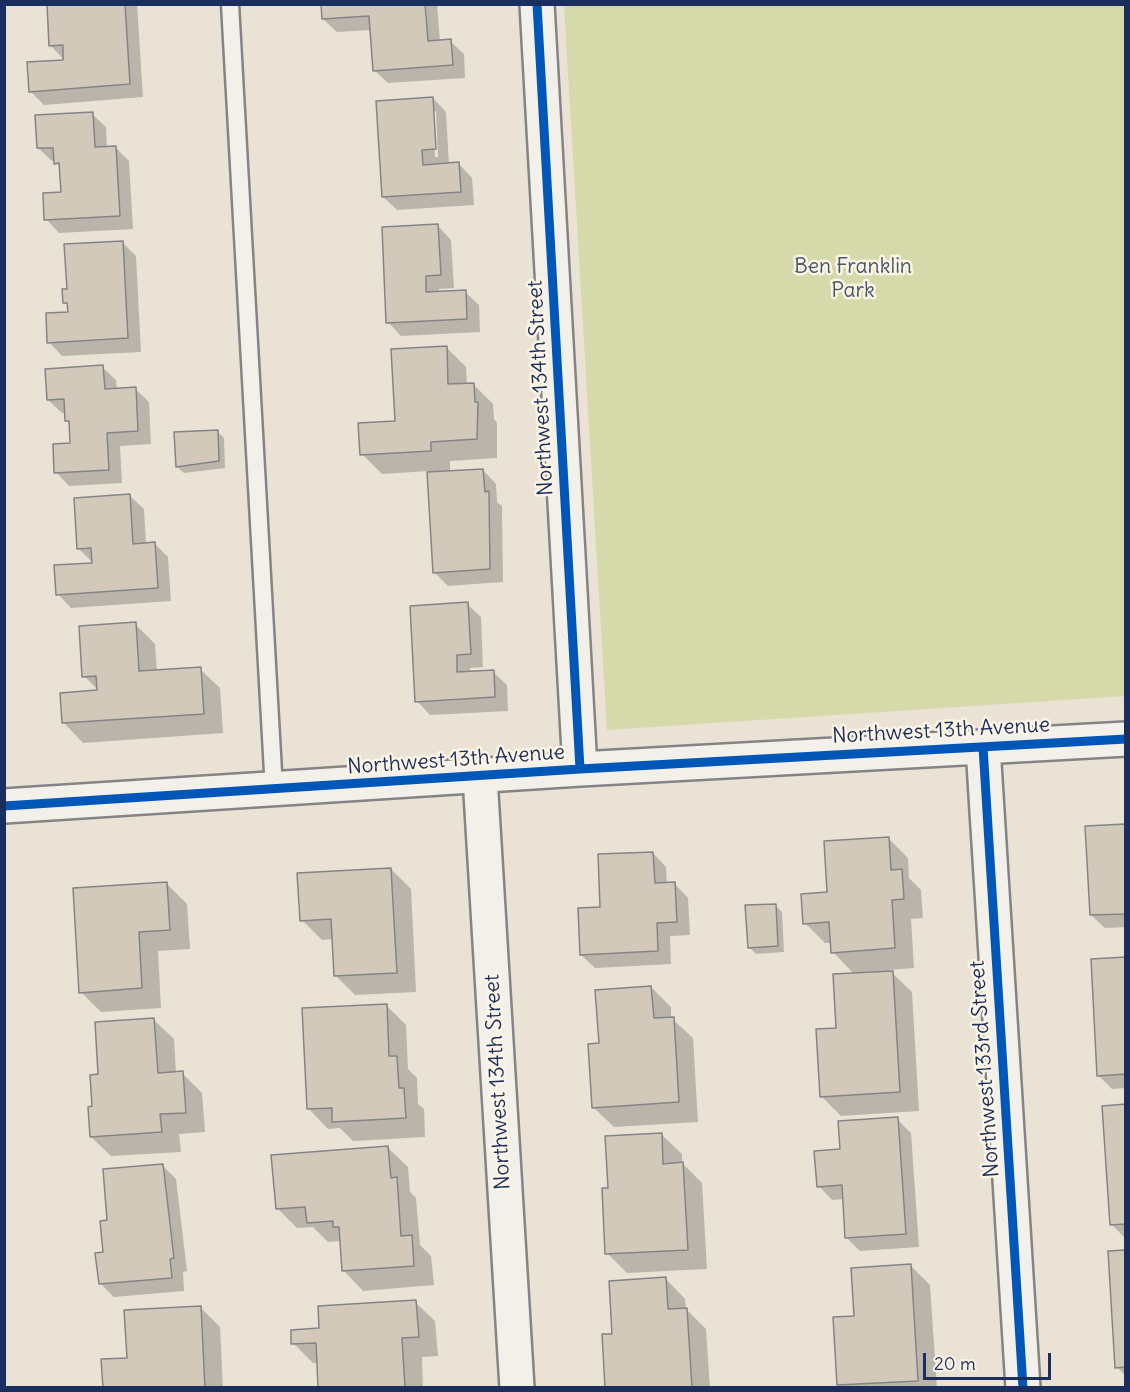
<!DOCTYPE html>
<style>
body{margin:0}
#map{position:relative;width:1130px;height:1392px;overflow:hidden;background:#eae2d5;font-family:Delius,sans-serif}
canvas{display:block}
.frame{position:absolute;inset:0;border:6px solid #1b2f5e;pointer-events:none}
.scale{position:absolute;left:923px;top:1353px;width:128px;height:27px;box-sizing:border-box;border:3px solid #1b2f5e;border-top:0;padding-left:8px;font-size:18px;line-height:21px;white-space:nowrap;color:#1b2f5e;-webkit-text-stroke:4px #fcf5e5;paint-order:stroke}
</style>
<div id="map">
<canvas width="1130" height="1392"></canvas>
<div class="frame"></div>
<div class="scale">20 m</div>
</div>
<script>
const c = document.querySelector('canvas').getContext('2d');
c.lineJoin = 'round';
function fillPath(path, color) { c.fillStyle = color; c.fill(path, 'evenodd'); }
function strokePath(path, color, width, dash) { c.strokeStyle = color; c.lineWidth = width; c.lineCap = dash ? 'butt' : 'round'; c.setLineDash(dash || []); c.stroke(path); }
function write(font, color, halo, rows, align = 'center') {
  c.font = font + ' Delius,sans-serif'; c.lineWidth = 5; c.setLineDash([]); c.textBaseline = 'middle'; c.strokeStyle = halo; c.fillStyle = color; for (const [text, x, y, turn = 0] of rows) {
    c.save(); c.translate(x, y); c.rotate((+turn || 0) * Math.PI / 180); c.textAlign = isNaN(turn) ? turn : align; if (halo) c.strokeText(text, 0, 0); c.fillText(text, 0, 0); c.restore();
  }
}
fillPath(new Path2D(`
 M564,5H1125V696L607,730Z`), '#d6d9a9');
fillPath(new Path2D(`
 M49,4H137L143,97L44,105L30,91L65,61L50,45Z
 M322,4H437L440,42L450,41L464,54L465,78L388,83L374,70L371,30L337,32L323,19Z
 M433,98L446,112L449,165L459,164L472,178L474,205L397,210L383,197ZM433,111H436L438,157H435Z
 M92,114L106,127L107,148L115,147L129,161L133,229L59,233L46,219L62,193L60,168L56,161H52L38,148Z
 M438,226L451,240L454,288L439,289V293L465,292L479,305L480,332L401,336L388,322Z
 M122,242L136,256L141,352L62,356L49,342L70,313L69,307L65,303L68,291Z
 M446,347L466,367L467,384H473L493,404L494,419L497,423V458L450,461V472L483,470L496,484L497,502L502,506L503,582L448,586L434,572L429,471L382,474L362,454L396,422Z
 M102,367L116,380L117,390L135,389L149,402L151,444L120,446L122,483L69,486L56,472L71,444L70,425L66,420V413H62L48,400Z
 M217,431L224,438L225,468L184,473L177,467Z
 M130,496L144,509L146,544H155L168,557L171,601L71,608L58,594L94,564L78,548Z
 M467,604L481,617L483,667L470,668V673L493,672L507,685L508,711L430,715L417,701Z
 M135,624L155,644L157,672L200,669L220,688L223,733L83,743L64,723L100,692L84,676Z
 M1126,826V927L1105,928L1091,915Z
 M888,838L908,858L909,878L921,890L923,918L911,919L914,968L889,970L912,992L919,1111L841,1116L821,1096L838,1029L855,975L833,952L832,943H825L805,923L828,893Z
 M653,853L666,867L667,884H675L688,898L690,935L670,936L671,964L595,968L581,955L602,909Z
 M391,869L411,889L416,992L355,995L335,975L333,939L322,940L302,920Z
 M167,884L187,904L190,949L158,951L161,1008L101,1012L81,992Z
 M775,905L782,912L784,952L756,954L749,947Z
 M1126,958V1088L1112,1089L1098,1075Z
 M651,987L671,1007V1018L693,1038L698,1122L614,1127L594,1108L600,1045Z
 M386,1005L406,1025L408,1069L417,1078L418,1104L424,1109L425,1137L353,1141L340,1128L328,1129L309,1109Z
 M154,1020L174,1039L176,1073H182L202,1093L205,1132L179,1134L181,1152L111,1156L91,1137L94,1107L100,1076Z
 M1126,1106V1238H1125L1111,1224Z
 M897,1119L911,1133L919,1247L860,1251L846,1237L844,1199L832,1200L819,1186L841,1150Z
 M662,1135L682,1154V1163L702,1183L707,1269L627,1273L607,1253L610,1189Z
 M388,1148L408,1167L410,1192L416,1198L420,1245L431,1256L434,1285L363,1291L344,1271L342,1241L328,1242L313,1227L297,1228L277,1208Z
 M163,1166L176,1179L187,1271L183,1272L184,1291L114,1297L100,1283L109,1222Z
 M1126,1252V1376L1117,1367Z
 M911,1266L930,1285L937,1388H841L838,1385L855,1317Z
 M666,1279L685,1299L686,1309L706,1329L710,1388H607L614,1336Z
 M415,1302L435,1321L438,1356L422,1357L423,1388H320L319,1363H313L293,1343L321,1329Z
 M200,1307L220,1327L223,1388H104L129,1359Z`), '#0003');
const building = new Path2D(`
 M47,4H125L130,84L29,92L27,62L63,60V45L49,46Z
 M321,4H425L428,41L451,39L453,65L373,71L369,16L322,19Z
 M433,97L436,149L422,150L423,165L459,162L461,192L382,197L376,101Z
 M93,112L95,147L116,146L120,216L44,220L43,193L61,192L59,163L54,164L53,148H37L35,115Z
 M438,224L441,275L426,276V292L466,290L467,319L386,323L382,227Z
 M123,241L128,338L47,343L46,313L68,312L67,303H63L62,289H67L64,244Z
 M447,346L448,384L474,383L475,402H478L477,439L431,442V451L360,455L358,423L395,421L391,349Z
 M103,365L105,389L136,387L138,431L107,433L109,470L54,473L53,444L70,443L69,421H65L64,399L47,400L45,369Z
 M218,430L219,461L176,467L174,432Z
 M483,469L485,492L489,491L490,569L433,573L427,472Z
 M130,494L133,544L155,542L158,588L56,595L54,565L92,563L91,548L77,549L74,498Z
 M468,602L471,654L457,655V672L494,670L495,697L415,702L410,606Z
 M136,622L139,671L201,667L204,714L62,723L60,693L97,690L96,676L82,677L79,626Z
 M1126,824V914L1090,915L1085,826Z
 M889,837L891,870L902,869L904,899L892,900L895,948L831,953L829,922L803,924L801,894L827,892L824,841Z
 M653,852L655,883L675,882L677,922L657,923L658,951L580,955L578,908L600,907L598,854Z
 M391,868L397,973L334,976L331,919L300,921L297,873Z
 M167,882L170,930L139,932L142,988L79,993L73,888Z
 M776,904L778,946L748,948L745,905Z
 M1126,957V1074L1097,1076L1091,959Z
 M893,971L900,1092L820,1097L816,1029L836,1028L833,974Z
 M651,986L654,1018L674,1017L679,1102L592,1108L588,1044L599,1043L595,990Z
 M387,1004L389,1056H397L399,1088H404L406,1118L332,1122V1108L307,1109L302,1008Z
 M154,1018L158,1073L183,1071L186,1113L160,1114L162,1132L90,1137L88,1107L92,1106L90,1075L98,1074L95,1022Z
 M1126,1104V1224L1110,1225L1102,1106Z
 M898,1117L906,1234L845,1238L842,1185L817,1187L814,1151L840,1149L838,1121Z
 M662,1133L663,1164L683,1162L688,1250L605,1254L602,1188H608L605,1136Z
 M388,1146L391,1178L397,1177L401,1236L412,1235L414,1266L342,1271L339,1227H333V1221L307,1223L305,1207L276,1209L271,1155Z
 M163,1164L174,1258L170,1259L172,1278L99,1284L95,1253L103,1252L100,1221L107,1220L103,1169Z
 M1126,1250V1367L1115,1368L1108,1251Z
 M911,1264L918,1381L837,1385L833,1317L854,1316L851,1268Z
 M666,1277L668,1309L687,1308L692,1388H605L602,1334H612L609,1281Z
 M416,1300L419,1337L402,1338L405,1388H318L316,1343L291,1344V1330L319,1328L318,1306Z
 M201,1306L205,1388H103L101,1359L127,1358L124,1310Z`);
fillPath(building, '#d2c9bb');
strokePath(building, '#848487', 1.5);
const service = new Path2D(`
 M230,4L274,790`);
const minor = new Path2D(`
 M537,4L580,769
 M983,747L1023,1388
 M480,777L517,1388
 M4,806L580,769L1126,739`);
strokePath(service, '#848487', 21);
strokePath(minor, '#848487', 38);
strokePath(service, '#f3f0e9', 16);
strokePath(minor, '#f3f0e9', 33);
strokePath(new Path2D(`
 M537,4L580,769
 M983,747L1023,1388
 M4,806L580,769L1126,739`), '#0057b8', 9);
write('21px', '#465868', '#fcf5e5', [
 ["Ben Franklin",853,267],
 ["Park",853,291]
]);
write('21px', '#1b2f5e', '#fcf5e5', [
 ["Northwest 134th Street",541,388,-93],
 ["Northwest 13th Avenue",941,731,-3],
 ["Northwest 13th Avenue",456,760,-4],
 ["Northwest 133rd Street",985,1069,-94],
 ["Northwest 134th Street",498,1082,-93]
]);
</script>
